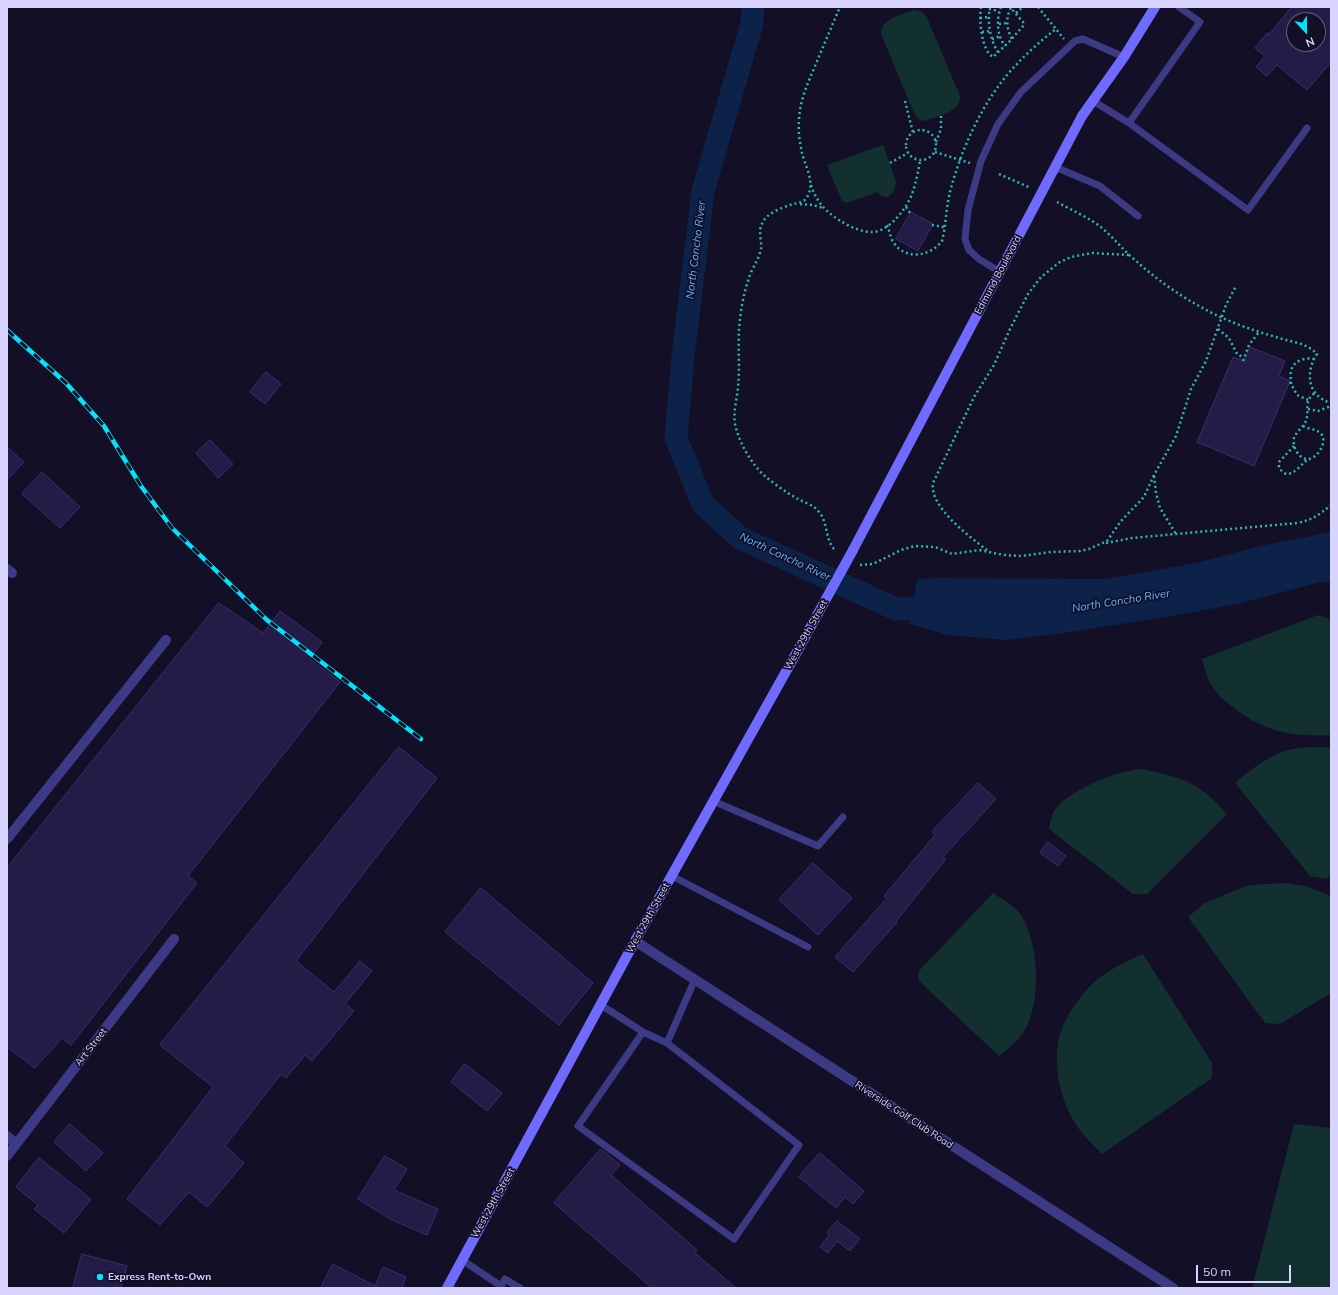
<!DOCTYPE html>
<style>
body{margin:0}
#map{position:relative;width:1338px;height:1295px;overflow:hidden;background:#130f26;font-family:Mulish,sans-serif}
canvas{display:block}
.frame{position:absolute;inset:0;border:8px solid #d9d4ff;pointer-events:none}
.north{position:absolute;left:1286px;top:12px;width:40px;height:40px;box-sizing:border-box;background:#130f26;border:1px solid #625e7d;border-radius:50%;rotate:158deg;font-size:11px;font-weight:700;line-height:16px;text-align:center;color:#d9d4ff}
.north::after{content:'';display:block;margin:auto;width:14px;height:18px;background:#00e5ff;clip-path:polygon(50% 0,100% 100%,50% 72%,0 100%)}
.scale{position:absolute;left:1196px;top:1265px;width:95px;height:18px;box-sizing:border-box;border:2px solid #d9d4ff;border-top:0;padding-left:5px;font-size:12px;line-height:14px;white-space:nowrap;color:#d9d4ff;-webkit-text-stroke:3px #130f26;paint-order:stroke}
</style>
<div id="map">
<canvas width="1338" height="1295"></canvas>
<div class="frame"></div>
<div class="north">N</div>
<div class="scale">50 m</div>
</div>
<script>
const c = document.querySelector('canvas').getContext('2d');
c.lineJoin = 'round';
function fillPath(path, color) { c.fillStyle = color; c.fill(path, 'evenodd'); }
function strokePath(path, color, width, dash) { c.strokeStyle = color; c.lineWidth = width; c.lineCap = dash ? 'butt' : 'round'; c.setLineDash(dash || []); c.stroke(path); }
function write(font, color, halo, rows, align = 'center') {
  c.font = font + ' Mulish,sans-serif'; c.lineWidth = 3.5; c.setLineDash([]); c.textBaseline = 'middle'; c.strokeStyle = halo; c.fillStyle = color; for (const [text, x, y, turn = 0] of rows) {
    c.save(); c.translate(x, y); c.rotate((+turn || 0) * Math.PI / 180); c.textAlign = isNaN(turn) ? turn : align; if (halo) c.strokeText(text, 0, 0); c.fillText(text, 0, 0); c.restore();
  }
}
fillPath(new Path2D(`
 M913,10C920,10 924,12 927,18L960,96C961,112 940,115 928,120C922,122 919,120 915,115L881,34C880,19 901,15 913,10Z
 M883,145L896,181L894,191L888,197H884L880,195L878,192L847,203L842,201L827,165Z
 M1318,615L1331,620V735C1293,737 1263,732 1233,707C1226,702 1219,697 1215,690C1208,682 1205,669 1202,659Z
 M1326,747L1331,748V874L1327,879L1310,876L1235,783C1251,769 1270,754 1292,749C1303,747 1315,747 1326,747Z
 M1141,769C1161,773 1183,777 1200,789C1210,796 1219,805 1227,814L1147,894H1133L1049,829C1050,824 1051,816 1054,811C1067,793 1099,779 1120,773C1127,771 1134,770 1141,769Z
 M1287,883L1306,886L1331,896V993L1280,1024L1265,1023L1188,917L1205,903L1246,886L1263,884Z
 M993,893C1003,900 1017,907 1023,918C1039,948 1042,1004 1023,1033C1017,1042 1007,1049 999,1056L918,980V972Z
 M1143,954L1212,1063V1078L1102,1154C1094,1146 1086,1138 1079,1129C1060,1103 1051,1062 1061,1031C1067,1014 1079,998 1091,985C1105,971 1125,962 1143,954Z
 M1294,1124L1331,1128V1288H1252Z`), '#12302f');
fillPath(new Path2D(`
 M1331,532V582H1321L1241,603L1184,614L1064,633L1007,640L948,635L909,624L917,580L933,578L1105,579L1196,563L1265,545Z`), '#0c2248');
strokePath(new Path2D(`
 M753,7L752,23L703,191L683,356L676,438L703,504L740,538L896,609H944`), '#0c2248', 23);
const building = new Path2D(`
 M1292,7H1331V62L1307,90L1277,65L1267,76L1256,67L1265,56L1255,48L1267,33L1269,34ZM1294,20H1318V44H1294Z
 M911,212L933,224L918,251L896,239Z
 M1250,347L1285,361L1279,376L1290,381L1254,466L1197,442L1233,357L1244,361Z
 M266,372L281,384L265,404L250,392Z
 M210,440L233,464L218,478L196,453Z
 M7,447L24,462L7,480Z
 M42,472L80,507L60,528L22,494Z
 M219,603L263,633L280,611L322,642L310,659L340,682L188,876L197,883L71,1045L62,1038L35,1068L7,1047V868Z
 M399,747L437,778L296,961L334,992L360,961L372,971L345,1004L354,1011L312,1061L305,1055L286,1078L281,1074L225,1146L244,1163L207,1207L189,1192L160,1225L127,1199L213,1087L160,1045Z
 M978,783L996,799L943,857L946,859L896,921L897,922L853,972L835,957L887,898L884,896L935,835L932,832Z
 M1048,842L1066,856L1058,866L1040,853Z
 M813,863L852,898L818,935L779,900Z
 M481,888L593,983L559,1025L445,932Z
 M465,1064L502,1093L487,1111L451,1082Z
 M70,1124L103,1153L86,1171L54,1142Z
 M601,1149L620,1165L611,1175L697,1250L695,1253L736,1288H652L554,1203Z
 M820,1153L864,1191L853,1204L845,1197L836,1208L799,1177Z
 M385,1156L407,1169L394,1190L438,1209L427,1235L392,1220L358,1199Z
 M39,1158L91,1199L64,1233L34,1209L38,1205L16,1187Z
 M837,1221L860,1239L850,1251L837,1241L828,1253L820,1247L829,1235L827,1233Z
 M82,1254L127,1266L121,1288H73Z
 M333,1264L375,1286L383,1267L406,1277L402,1288H321Z`);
fillPath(building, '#241b47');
strokePath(building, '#3b2d73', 1);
strokePath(new Path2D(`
 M981,7C979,19 981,50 993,57L1010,41L1024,25L1023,22L1010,7
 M990,7C987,21 990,40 998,52
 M1001,7C996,19 997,36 1005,46
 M1038,7L1064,39
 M1011,8C1005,18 1007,30 1012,39
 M989,9L999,11
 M1016,13L1023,7
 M980,18L989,17
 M999,24L1007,23
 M982,32L990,31
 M992,39L1001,36
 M905,101L913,133
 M906 145a15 15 0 1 1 30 0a15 15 0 1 1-30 0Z
 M936,142L941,129V115
 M935,152L970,163
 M890,163L908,153
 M999,174L1031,188
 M811,185C816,201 825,211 839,220C848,226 863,233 874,232C890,230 907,208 912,194C916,183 918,172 920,161
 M1057,202C1071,210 1090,218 1102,228C1114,238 1123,250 1135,260C1159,282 1186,300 1216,315C1235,324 1255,331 1276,337C1290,342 1306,342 1317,354C1305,372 1307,396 1331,403
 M800,204L813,205L823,208
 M906,207L910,213
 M887,225C890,231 890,238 894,243C906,261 931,256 942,241C946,225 946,208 950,192C961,149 984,98 1016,65C1028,52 1042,40 1057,28
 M932,225L944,227
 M1218,329L1229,338L1237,354L1244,358
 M1243,361L1249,345L1259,332
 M1290,382L1297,395L1308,400
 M1291,384C1291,380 1290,376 1291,371C1293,361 1305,357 1314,359
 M1308,409L1318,411L1331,406
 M1303,426C1309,430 1317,428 1322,435C1327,443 1317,459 1308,459C1299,460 1292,446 1294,438C1296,432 1302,428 1305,423C1311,411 1302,402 1315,393
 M1294,446L1279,462V467C1288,484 1300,465 1308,459
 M1154,476L1156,493L1160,508L1176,534
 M1106,543L1132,538L1297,523C1312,520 1319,515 1331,505
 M834,549C825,539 828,522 819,512C814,505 805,503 798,499C787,493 765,478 758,469C747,456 739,441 735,424C733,411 737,399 738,387C740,368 738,349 739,330C740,314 743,296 748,281C751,269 759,260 761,249C762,241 758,231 762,224C765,214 781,208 790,205C799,202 805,204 809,193C814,180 805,165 802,153C800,143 798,132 799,122C799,104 806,87 813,71C822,49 831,28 840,7
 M987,550C970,537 929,507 933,483L974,397L994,365L1010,329L1028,294L1041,277L1060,262L1071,257L1092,253L1129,255
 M860,565L873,564L901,550L915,546L935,547L952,554L979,550L1004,555L1021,556L1051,552L1080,551L1089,549L1107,541L1121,521L1144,497L1154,475L1176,436L1191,389L1206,361L1226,305L1236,286`), '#2fb8b0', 2.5, [2, 3]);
strokePath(new Path2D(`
 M1093,101L1129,123L1248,210L1307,128
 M1129,123L1200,22L1179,7
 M1055,167L1100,186L1138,216
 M1000,272L979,259L969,250L965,239L968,210L981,161L998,124L1021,92L1075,41L1083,39L1124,57
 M713,801L818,846L843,817
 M672,876L808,947
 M601,1005L643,1032L667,1043L799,1145L734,1239L578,1126L643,1032
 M667,1043L695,979
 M462,1260L501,1286
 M500,1288L505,1279L520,1288`), '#3d3a85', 7);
strokePath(new Path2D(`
 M7,569L12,573
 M7,839L166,640
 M635,941L1173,1288
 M7,1136L16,1144
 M7,1156L174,939`), '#3d3a85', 10);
strokePath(new Path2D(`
 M853,550L1082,116L1124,57L1155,7
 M447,1288L635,941L793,659`), '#6f6bff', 10);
const rail = new Path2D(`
 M7,330L66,383L104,426L141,486L172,528L267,620L421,739`);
strokePath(rail, '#00e5ff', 4.5);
strokePath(rail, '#130f26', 3, [9]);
strokePath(new Path2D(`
 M793,659L853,550`), '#6f6bff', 10);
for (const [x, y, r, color] of [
 [100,1277,4,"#00e5ff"]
]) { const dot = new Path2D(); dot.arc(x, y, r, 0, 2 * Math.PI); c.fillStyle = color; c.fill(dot); strokePath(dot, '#130f26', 1.5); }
write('10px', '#d9d4ff', '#130f26', [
 ["Edmund Boulevard",998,275,-62],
 ["West 29th Street",806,635,-61],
 ["West 29th Street",648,918,-61],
 ["Art Street",91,1047,-52],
 ["Riverside Golf Club Road",904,1115,33],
 ["West 29th Street",493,1203,-61]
]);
write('bold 10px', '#d9d4ff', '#130f26', [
 ["Express Rent-to-Own",108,1277]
], 'left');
write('italic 11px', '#62b6ff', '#130f26', [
 ["North Concho River",696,250,-83],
 ["North Concho River",785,557,25],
 ["North Concho River",1121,601,-9]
]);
</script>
